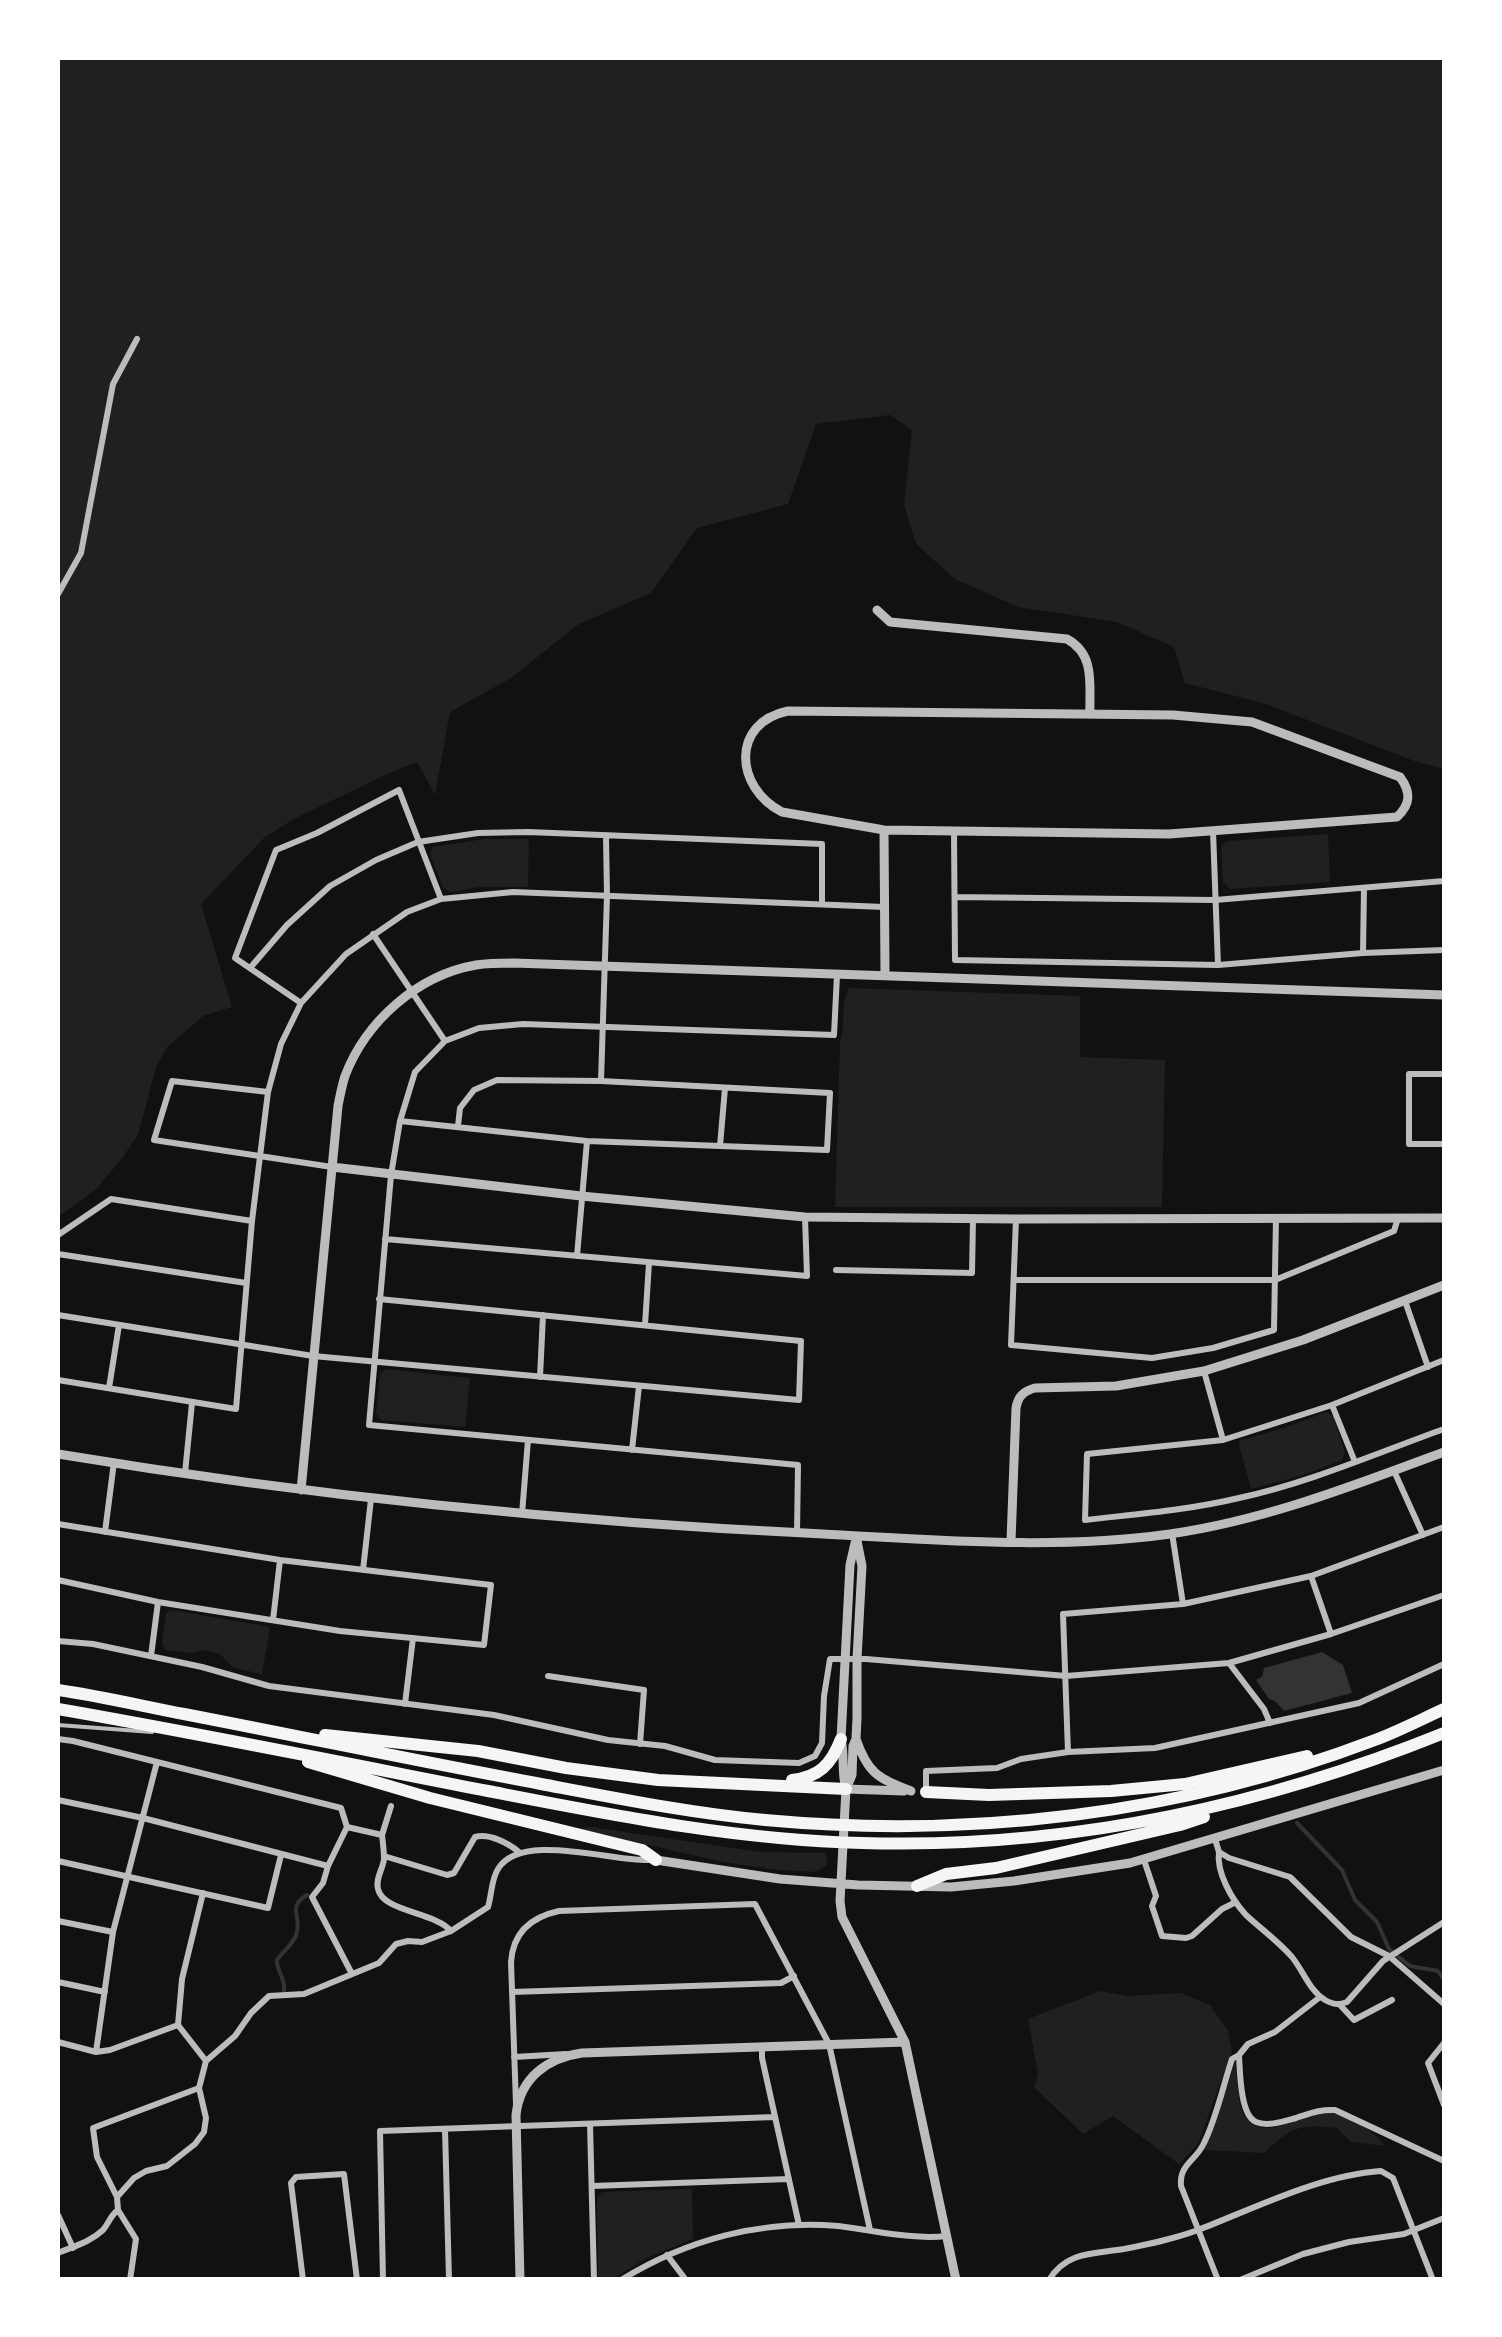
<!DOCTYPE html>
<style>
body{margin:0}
#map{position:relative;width:1502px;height:2337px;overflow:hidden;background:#111;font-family:"Asap Condensed",sans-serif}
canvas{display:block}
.frame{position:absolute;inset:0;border:60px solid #fff;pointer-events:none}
</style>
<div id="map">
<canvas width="1502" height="2337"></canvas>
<div class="frame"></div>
</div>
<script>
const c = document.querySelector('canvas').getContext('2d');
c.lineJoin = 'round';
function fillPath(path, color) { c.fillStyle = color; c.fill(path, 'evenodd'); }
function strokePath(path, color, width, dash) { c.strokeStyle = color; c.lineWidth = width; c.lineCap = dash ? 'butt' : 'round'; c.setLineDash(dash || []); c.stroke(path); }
fillPath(new Path2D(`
 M58,58H1444V769L1417,762L1266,704L1185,683L1174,647L1117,622L1018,607L955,579L916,544L904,505L912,430L890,415L816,424L788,504L697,528L651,593L579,624L511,678L450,712L435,795L417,762L387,774L294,819L265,837L201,904L232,1007L203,1016L168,1046L156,1067L138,1135L120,1161L96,1189L58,1217Z
 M1328,834L1330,882L1230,889L1223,882L1221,846L1227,841Z
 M484,839H529L528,887H479L451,892L443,888L430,854L433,847Z
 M849,988L1080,996V1057L1165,1060L1162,1207H835L840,1042C846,1025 840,1003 849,988Z
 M386,1369L470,1378L465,1427L381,1420L376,1413L380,1374Z
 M1326,1412L1333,1416L1345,1453L1342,1460L1303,1475L1251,1489L1238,1441L1281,1429Z
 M172,1610L270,1627L262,1674L234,1668L220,1654L202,1650L193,1653L165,1650L162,1643L166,1613Z
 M591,1827L760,1852L826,1853L827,1865L814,1872L777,1870L723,1862L578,1829Z
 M1100,1991L1127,1996L1181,1993L1210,2005L1228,2031L1232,2051L1198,2144L1179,2164L1113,2116L1083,2134L1034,2087L1038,2074L1028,2019Z
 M1236,2060C1237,2074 1237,2103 1244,2115C1260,2145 1303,2113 1324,2112C1346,2112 1372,2130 1386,2146L1351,2142L1337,2128C1299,2124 1292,2126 1264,2153L1205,2150Z
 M692,2189L693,2239L649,2257L612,2279H598L597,2198L602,2192Z`), '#202020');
fillPath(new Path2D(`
 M1322,1652L1343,1665L1352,1693L1284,1711L1275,1701L1269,1699L1256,1680L1262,1677L1264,1668Z`), '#333');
strokePath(new Path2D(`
 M1297,1823L1342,1870L1355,1900L1377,1922L1389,1949L1410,1966L1438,1971L1444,1980
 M284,1991C286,1978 276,1971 277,1960C283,1951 295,1943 297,1932C301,1915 287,1907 307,1895`), '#333', 4);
strokePath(new Path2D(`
 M58,1725L152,1732`), '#bcbcbc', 4);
strokePath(new Path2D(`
 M58,594L81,553L113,384L137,339
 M954,831L955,960L1218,965L1363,953L1444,950
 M1213,831L1218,965
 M955,897L1215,900L1444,881
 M373,934L445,1041
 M1363,953L1364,888
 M250,968L287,925L330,886L376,860L418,842L478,833L528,832L822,844V903
 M301,1003L235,958L276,850L317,833L399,790L441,899
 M1444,1074H1409V1144H1444
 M601,1081L607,896L606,836
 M268,1092L172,1081L154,1140L332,1167
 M400,1121L587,1141L827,1150L830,1093L601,1081L497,1080L474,1090L460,1108L458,1126
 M720,1146L725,1088
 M1016,1219L1011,1345L1152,1358L1213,1348L1274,1330L1276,1217
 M58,1235L111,1199L252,1221
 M385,1239L807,1276L805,1217
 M58,1254L246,1283
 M577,1256L587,1141
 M836,1270L972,1273L973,1219
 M1015,1280H1275L1394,1231L1398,1218
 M1405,1301L1428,1367
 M58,1315L313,1356L799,1400L801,1341L379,1299
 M645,1325L649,1263
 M1444,1360L1332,1405L1223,1440L1087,1454L1085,1520C1137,1514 1189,1510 1239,1498C1309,1483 1377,1453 1444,1429
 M1204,1371L1223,1440
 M540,1377L543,1315
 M58,1380L236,1409L252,1221L268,1092L281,1044L301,1003L346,954L407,912L441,899L513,892L884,907
 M109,1388L119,1325
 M1332,1405L1355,1462
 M632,1450L639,1386
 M1394,1471L1423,1535
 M185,1473L192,1403
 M522,1514L528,1440
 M58,1524L280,1560L491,1585L484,1645L340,1631L158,1602L58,1580
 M105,1532L114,1462
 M797,1533L798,1465L369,1425L391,1175L400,1121L415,1072L445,1041L479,1028L523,1024L834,1035L837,975
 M1172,1533L1183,1604
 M363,1570L371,1499
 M1311,1576L1331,1634
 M273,1620L280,1560
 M58,1641L93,1644L202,1667L269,1686L494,1715L608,1740L665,1746L715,1760L799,1763L815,1756L822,1743L824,1696L830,1659H866L1066,1676L1229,1663L1331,1634L1444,1595
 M151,1656L158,1602
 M1229,1663L1264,1709L1270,1723
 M548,1676L644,1690L640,1744
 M405,1704L413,1638
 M58,1739L73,1741L341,1808L347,1827
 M1068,1752L1063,1614L1183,1604L1311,1576L1444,1527
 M926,1791V1771L997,1768L1021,1759L1068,1752L1155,1748L1359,1703L1444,1664
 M58,1800L143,1818L328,1866
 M382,1835L391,1806
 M1215,1839L1219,1852L1229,1858L1290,1877L1351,1937L1389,1956L1444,2004
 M1219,1852C1216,1872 1232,1900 1246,1915C1261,1929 1278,1941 1292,1957C1304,1972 1309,1990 1325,2000C1334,2005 1339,2005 1347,2002L1383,1961L1444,1922
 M384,1856L447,1875L454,1873L475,1837C489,1833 508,1843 519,1852
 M1144,1860L1156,1896L1152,1906L1162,1936L1186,1938L1192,1936L1222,1909L1236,1902
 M58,1861L268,1908L281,1855
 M203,1893L182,1979L178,2025L206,2061
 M58,1921L113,1932
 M352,1974L312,1897L323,1883L328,1866L347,1827L382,1835C383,1843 384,1851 384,1859C383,1869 375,1879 378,1889C383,1912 435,1912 451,1931
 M58,1982L105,1992
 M512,1992L781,1983L794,1976
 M1320,1997L1275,2032L1248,2044L1239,2055C1240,2071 1240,2115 1256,2122C1268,2127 1285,2121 1296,2118C1309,2114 1320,2109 1335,2110L1444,2161
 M1340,2005L1354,2020L1392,2000
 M58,2042L96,2052L110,2050L178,2025
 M1444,2043L1428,2063L1444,2105
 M762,2047V2058L799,2225
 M96,2052L113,1932L157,1762
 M514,2057L566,2054
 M516,2104L511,1962C513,1932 531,1917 559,1911L755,1904L829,2044L870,2230
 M590,2124L594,2280
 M445,2129L449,2280
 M592,2186L789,2179
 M117,2197L97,2157L93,2128L199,2088
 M58,2215L73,2248
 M58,2253C74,2246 89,2243 103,2230C109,2223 110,2216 118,2210
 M667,2255L686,2280
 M130,2280L136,2239L118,2210L117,2197L134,2178L146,2171L167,2166L195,2144L204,2132L206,2118L199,2088L206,2061L235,2036L251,2013L269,1996L304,1994L379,1963L396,1944L408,1941L422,1942L451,1931L488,1907C492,1894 491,1880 498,1869C521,1831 613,1862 650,1860
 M303,2280L291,2183L296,2177L344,2174L357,2280
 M383,2280L380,2131L775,2117
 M621,2280C686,2240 762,2219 838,2226C873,2230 911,2240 947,2236
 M1049,2280C1067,2251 1094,2254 1124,2249C1149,2244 1174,2239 1198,2230C1255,2208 1320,2175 1381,2171L1393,2178L1433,2280
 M1218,2280L1181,2186C1179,2165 1195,2161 1203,2145C1216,2120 1223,2086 1232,2059L1239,2055
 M1240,2280L1303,2254L1349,2242L1404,2234L1444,2218`), '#bcbcbc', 6);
strokePath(new Path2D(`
 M877,610L890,622L1067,639C1096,655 1089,685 1090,714
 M788,711L1173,715L1252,722L1400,777C1411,792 1411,804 1397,817L1169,834L884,830L782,812C735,788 730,723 788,711Z
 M884,830L885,975
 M332,1167L581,1196L805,1217L1016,1219L1444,1218
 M58,1454C311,1496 566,1522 823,1534C938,1540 1056,1550 1170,1534C1266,1520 1355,1485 1444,1452
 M301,1490L338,1106C340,1096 342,1085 345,1076C366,1021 418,975 476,965C488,963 502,963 514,963L1444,995
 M856,1536L862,1566L857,1659V1718L856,1739L853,1746L852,1775L846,1789L840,1901L842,1917L905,2042L956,2280
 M1011,1541L1016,1408C1018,1396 1024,1391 1035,1388L1116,1386L1204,1371L1303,1340L1444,1285
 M856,1739C868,1774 878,1778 911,1791
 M846,1789C841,1772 845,1756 841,1739L850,1565L855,1543
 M846,1789L904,1791
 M656,1860L780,1879L858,1885L951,1887L1014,1881L1130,1863L1444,1770
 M520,2280L516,2115C520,2078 547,2058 582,2053L905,2042`), '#bcbcbc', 9);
strokePath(new Path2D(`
 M58,1690C100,1696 142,1706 184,1714C303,1737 422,1762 541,1784C615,1798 690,1813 765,1820C972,1839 1181,1814 1375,1740C1399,1731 1422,1719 1444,1709
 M58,1709C202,1734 345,1763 488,1791C612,1815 736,1840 862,1843C1064,1849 1258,1808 1444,1733
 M325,1735L478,1751L566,1768L658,1780L846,1789
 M308,1762L430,1798L642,1850L656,1860
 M792,1780C819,1777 831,1765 841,1739
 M926,1792L989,1795L1111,1791L1185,1784L1307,1756
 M917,1886L946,1874L996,1868L1180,1825L1204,1817`), '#f5f5f5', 12);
</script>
